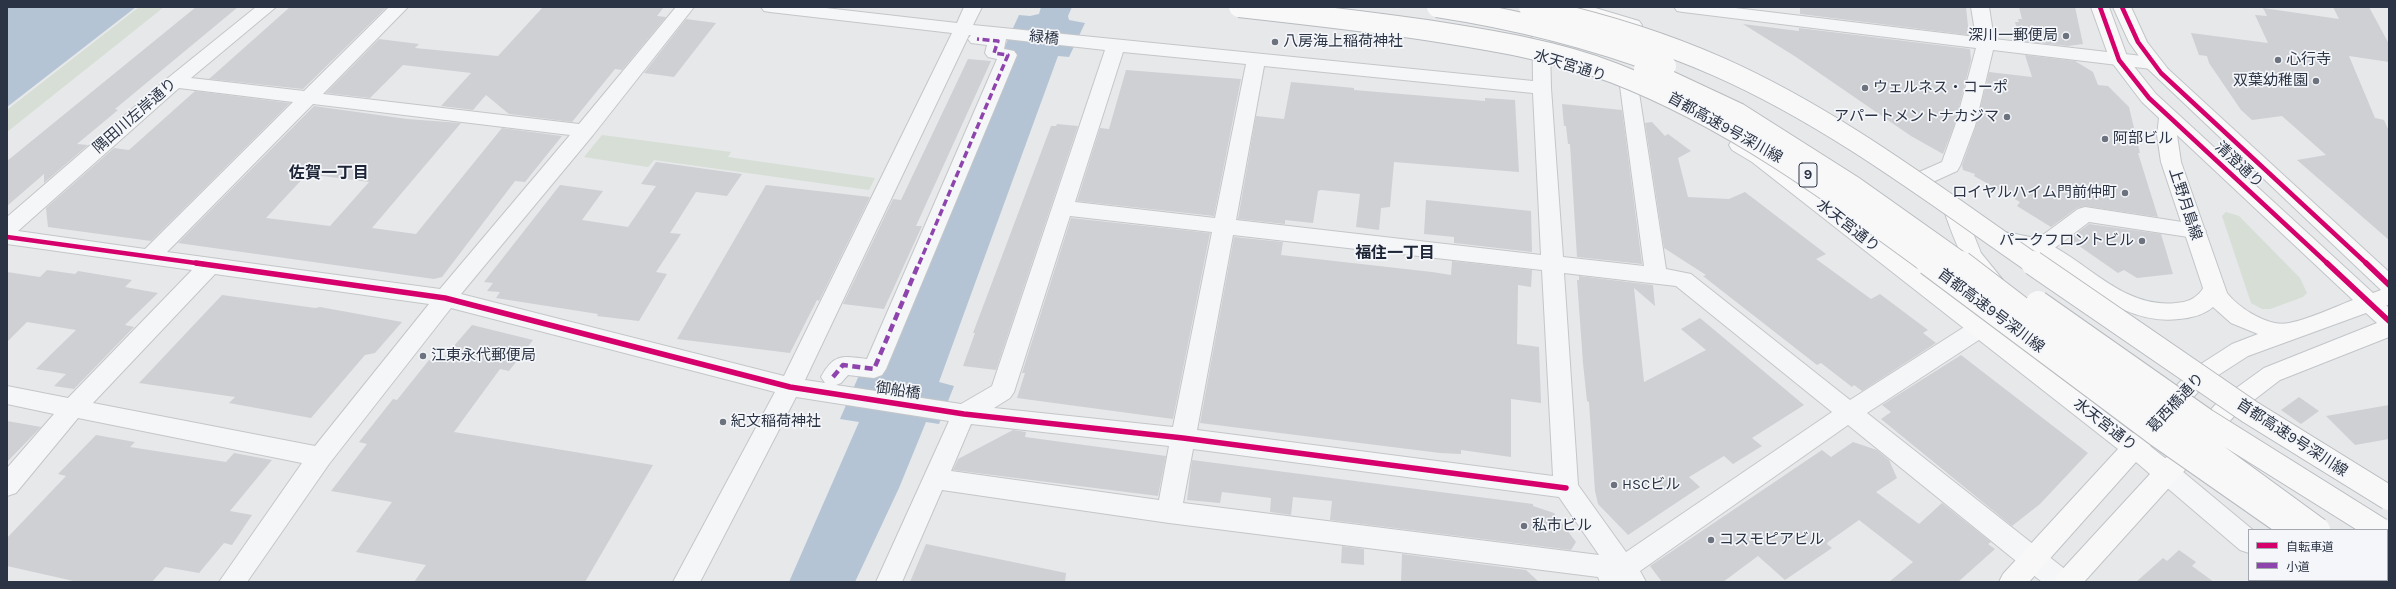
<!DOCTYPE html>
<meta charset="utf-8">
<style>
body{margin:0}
#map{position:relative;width:2396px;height:589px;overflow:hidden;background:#e6e8ea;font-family:Karla,"Noto Sans JP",sans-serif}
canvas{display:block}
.frame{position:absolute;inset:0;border:8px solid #2b3445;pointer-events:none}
.legend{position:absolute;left:2248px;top:529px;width:140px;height:52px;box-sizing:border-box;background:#f4f6f9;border:1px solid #a4a8b1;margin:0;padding:5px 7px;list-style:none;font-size:12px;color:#2b3445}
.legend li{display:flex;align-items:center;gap:8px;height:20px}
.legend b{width:20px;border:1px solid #a4a8b1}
</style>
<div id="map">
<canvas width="2396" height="589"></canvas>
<div class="frame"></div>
<ul class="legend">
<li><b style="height:5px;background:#d6006c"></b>自転車道</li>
<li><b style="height:5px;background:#8e44ad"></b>小道</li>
</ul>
</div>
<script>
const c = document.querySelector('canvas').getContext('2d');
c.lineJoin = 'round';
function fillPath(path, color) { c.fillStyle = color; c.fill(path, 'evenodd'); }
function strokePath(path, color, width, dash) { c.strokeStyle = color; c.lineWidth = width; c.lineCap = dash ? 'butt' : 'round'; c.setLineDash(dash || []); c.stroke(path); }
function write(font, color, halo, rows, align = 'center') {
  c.font = font + ' Karla,"Noto Sans JP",sans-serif'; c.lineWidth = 3.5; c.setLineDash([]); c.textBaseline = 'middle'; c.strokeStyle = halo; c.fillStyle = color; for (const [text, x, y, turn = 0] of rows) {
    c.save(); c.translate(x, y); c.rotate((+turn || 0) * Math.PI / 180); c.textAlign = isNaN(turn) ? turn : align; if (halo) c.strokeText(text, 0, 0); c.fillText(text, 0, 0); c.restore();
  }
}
fillPath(new Path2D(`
 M139,7H164L7,132V110Z
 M602,135L731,152L728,157L875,178L869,190L654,160L648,167L584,157Z
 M2226,212L2239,216L2300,278L2307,293L2303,297L2270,309H2262L2251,303L2222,216Z`), '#d6ded6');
fillPath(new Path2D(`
 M7,7H136L7,107Z
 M1041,7H1072L1068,16L1069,20L1085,23L1069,57L1058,56L939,382L954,386L939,424L926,422L899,488L855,582H789L859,422L840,419L860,373L878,375L1008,39L1019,15L1030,16L1039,14Z`), '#b4c4d5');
fillPath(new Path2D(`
 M196,7H238L115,109L118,110L77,144L88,145L44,183V174L7,206V161Z
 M290,7H387L303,89L209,79Z
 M543,7H664L657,16L666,17L622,70L615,69L572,122L509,114L486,95L473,110L441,106L471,73L403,65L370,98L326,93L379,39L419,44L415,48L498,56Z
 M1800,7H1966L1969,35L1800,14Z
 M2019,7H2075L2083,44L2068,46L2021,41L2015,22H2019L2018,19H2022Z
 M2333,7H2369L2389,44V62L2349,56L2375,118L2384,120L2389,131V240L2297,160L2326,155L2282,116L2252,120L2241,110L2209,63L2207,56L2199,55L2191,33L2268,43L2255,15L2267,16L2263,8L2339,19Z
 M686,19L716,23L674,77L644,73Z
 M1743,24L1799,31V28L1970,49L1971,60L1954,126L1943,154L1911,136L1796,57Z
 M2025,55L2075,61L2093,72L2098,85L2108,86L2129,107L2140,153H2138L2158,217L2085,206L2077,208L2051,227L2017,206L2020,202L1974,176L1975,174L1963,170L1962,165L1976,126L1989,72L2032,77Z
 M968,59L991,61L916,226H922L884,309L843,304L893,199L901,200Z
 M1126,70L1241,79L1214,216L1077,201L1100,128L1109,129Z
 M1291,82L1354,88V90L1485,101V98L1515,100L1519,172L1394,162L1390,207L1381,208L1379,230L1356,227L1360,194L1321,190L1318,191L1313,223L1285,220V224L1238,219L1256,116L1284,119Z
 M195,91L290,103L151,241L48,227L46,208L114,148L129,150Z
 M1562,104L1622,110L1642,264L1577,257L1570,144H1568L1566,126H1564Z
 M314,106L407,119L461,123L372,228L416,234L502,128L562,136L525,182L515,181L442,277L434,279L178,243ZM307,174L369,182L330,226L266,218Z
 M1652,122L1665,136L1668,134L1691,151L1678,158L1688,197L1729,199L1745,192L1826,254L1816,259L1871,299L1880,294L1928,330L1923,333L1936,343L1862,391L1854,385L1852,387L1821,363L1817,365L1703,276L1706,275L1664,248L1645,123Z
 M1057,124L1078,126L996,370L963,366L975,333H973L1051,126H1056Z
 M656,162L742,174L727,196L696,192L670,233L681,234L656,272L667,274L639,321L597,316L598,314L496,298L500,292L487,291L493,283L484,282L560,185L603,191L582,220L628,227L656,186L641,184Z
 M766,185L870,197L819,301L817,300L790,353L677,339Z
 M1426,200L1531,211L1532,252L1454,243V237L1424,234Z
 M1071,218L1210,233L1173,419L1017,398L1025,373H1022Z
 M2089,224L2161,234L2173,274L2137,278L2124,270L2118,273L2069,239Z
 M1234,237L1283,242L1281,255L1432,272L1451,275L1452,261L1532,270L1531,287L1518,285L1517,344L1539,347L1541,403L1511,399V457L1461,450V454L1440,453L1200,423Z
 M47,270L75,274L78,271L132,280L125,287L158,293L125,325L134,327L74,389L54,386L66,374L36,369L76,330L27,322L7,342V272L40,277Z
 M1579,276L1653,285L1655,306L1634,288L1644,382L1706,350L1681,329L1700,318L1804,405L1752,438L1762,446L1733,464L1724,456L1689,477L1700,487L1628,535L1598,504L1595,491L1589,402L1587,401L1583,363L1577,280H1579Z
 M222,295L315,308L320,307L402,322L375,353L365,355L311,418L229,403L235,397L139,383Z
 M472,325L533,340L509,371L500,369L454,432L653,465L585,582H414L426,565L356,552L392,502L331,491L367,444L359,442L393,399L397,400L429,360L440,362Z
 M1961,355L2088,453L2040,504L2012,526L1881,419L1891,412L1882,405Z
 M2299,397L2319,411L2301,424L2281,410Z
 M2389,405V439L2355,445L2326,416Z
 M7,421L41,427L7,462Z
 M1013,430L1026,432L1025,437L1166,456L1158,496L953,470L958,459Z
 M96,435L135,442L130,447L226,462L234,453L272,460L230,511L252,515L232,545L224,543L199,573L165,567L152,582H78L7,566V538L66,476L58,474Z
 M1853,442L1877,450L1889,460L1897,478L1876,492L1919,524L1942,503L1991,542L1988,544L1995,549L1958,582H1889L1913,562L1859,520L1828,542L1827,544L1832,548L1785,580L1758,556L1723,582H1662L1650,566L1822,450L1831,457Z
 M1192,460L1533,504V506L1554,513L1576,542L1571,550L1330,520L1332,501L1293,497L1291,515L1270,512L1271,498L1222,492L1220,503L1187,500Z
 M926,544L1066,573L1065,582H910Z
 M1342,546L1364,549V565L1341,563Z
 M2179,550L2196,562L2192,566L2214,582H2136L2163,558L2167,561Z
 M1402,554L1526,570L1539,582H1401Z`), '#ced0d3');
const minor = new Path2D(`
 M256,7H276L191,78L304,91L389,7H408L323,94L579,124L676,7H694L593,135L461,294L784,376L952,33L770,12L764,11L761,7H817L957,23L964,7H982L973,25L1533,81L1532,8L1549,7L1551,88L1563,257L1644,266L1620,86L1622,82L1629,80L1636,82L1638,86L1666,269L1691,274L1850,400L1972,322L1980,320L1988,322L1991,328L1988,334L1867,413L2071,574L2075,582H2042L1848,425L1640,571L1646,582H1600L1598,577L1169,523L942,490L902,582H876L949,421L796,397L700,582H673L775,392L451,308L329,464L247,582H219L302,463L78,418L16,493L7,496V468L54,414L7,404V386L68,398L192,270L7,244V217L168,78ZM969,35H971L968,39L971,43L987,45L985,53L988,57L997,59L867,359C843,356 834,353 821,377L825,383L805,380ZM1006,39L1105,50L992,386L961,404L836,385L841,383L848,375L874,378L882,375L886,369L1017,55L1014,51L1004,49ZM1123,52L1246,64L1215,218L1075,202ZM1264,66L1533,93L1541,255L1236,220ZM179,88L293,102L145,249L18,231ZM313,104L570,135L440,289L167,252ZM1070,216L1212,232L1173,427L994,408L1010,398L1014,392ZM1233,235L1542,270L1553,476L1197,430ZM1564,273L1676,286L1832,412L1626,552L1578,485ZM215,274L429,304L315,446L93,403ZM971,424L1169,446L1159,500L951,471ZM1193,449L1559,497L1599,555L1183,503Z
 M1674,7H1727L1976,37L1971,7H1989L1994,39L2151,57L2158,59L2160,63L2158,67L2151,69L1993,50L1975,126L1960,166L1957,171L1924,186L1917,188L1910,186L1907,181L1910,176L1942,162L1955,126L1976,48L1683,12L1677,11Z
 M2085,207L2195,224L2202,226L2206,231L2202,236L2195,238L2089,222L2048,253L2040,256L2032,253L2029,248L2032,243L2078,209Z
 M2167,463L2176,466L2253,530H2249V553L2240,550L2158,480L2155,473L2158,466Z
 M2286,580H2314L2315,582H2287Z`);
const major = new Path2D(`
 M1564,7H1592L1639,21L1642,25L1639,29L1633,30L1567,11Z
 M2091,7H2109L2128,59L2156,94L2373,293L2381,290L2148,69L2129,42L2113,7H2131L2147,42L2168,69L2389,272V305H2386L2389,308V337L2280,380L2237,413L2208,445L2199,448L2190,445L2187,438L2190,431L2221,399L2264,368L2377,323L2366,313L2248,356L2206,383L2150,446L2165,458L2176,453L2185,456L2188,463L2185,470L2084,582H2054L2058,574L2150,474L2136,462L2029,582H1999L2003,574L2118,449L1752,162L1732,150L1729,145L1732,140L1739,139L1766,152L2133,433L2190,371L2232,344L2258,334L2231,323L2213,307C2204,315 2191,318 2179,319C2120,326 2082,278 2033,254C2018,247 2001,247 1986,242L1982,237L1986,232L1993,230C2011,234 2032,235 2049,244C2090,265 2126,309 2176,303C2187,302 2194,300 2202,290L2203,288L2161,162L2157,135L2159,118L2142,102L2110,60ZM2177,135L2353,300C2332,308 2310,319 2289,323C2269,328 2239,308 2227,293L2181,162Z
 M1953,201L1960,203L1963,208L1981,253L2003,280L2000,286C1970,294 1951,229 1943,208L1946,203Z`);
const highway = new Path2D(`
 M2387,573L2389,582H2364L2363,580H2387Z`);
strokePath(minor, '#c4c6c8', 2);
strokePath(major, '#c2c5c8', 2);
strokePath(highway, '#b8bbbf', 2);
fillPath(minor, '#f5f6f7');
fillPath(major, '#f8f8f8');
fillPath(highway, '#f8f8f8');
const highwayBridgeFar1 = new Path2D(`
 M1239,7C1302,14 1364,21 1426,30C1490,40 1554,50 1614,73C1730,118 1830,191 1929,264
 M1437,7C1516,19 1591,38 1666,66
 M1529,7C1594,21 1658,40 1719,67C1832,117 1933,194 2034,264
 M1644,69L1738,113L1853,186L1963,264`);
const highwayBridge = new Path2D(`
 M1928,263L2158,435L2294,530
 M1961,263L2144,403L2318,530
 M2033,263L2250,412L2389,498
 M2038,303L2206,421L2380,530`);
strokePath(highwayBridgeFar1, '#b8bbbf', 22, []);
strokePath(highwayBridge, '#b8bbbf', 26, []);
strokePath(highwayBridgeFar1, '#f8f8f8', 20);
strokePath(highwayBridge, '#f8f8f8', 24);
strokePath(new Path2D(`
 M919,264L1008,55L994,53L998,41L977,39`), '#8e44ad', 3.5, [7, 3.5]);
strokePath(new Path2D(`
 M833,377L843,365L874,369L919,263`), '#8e44ad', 4.5, [8, 4.5]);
strokePath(new Path2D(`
 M2100,7L2119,60L2149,98L2328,264
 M2122,7L2138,42L2161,73L2367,264
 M7,237L203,264`), '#d6006c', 4.5);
strokePath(new Path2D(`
 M196,263L445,298L790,387L964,414L1183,438L1566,488
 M2327,263L2389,321
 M2366,263L2389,285`), '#d6006c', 5.5);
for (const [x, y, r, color] of [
 [2066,36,4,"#6c737f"],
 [1275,42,4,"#6c737f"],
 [2278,60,4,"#6c737f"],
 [2316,81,4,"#6c737f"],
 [1865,88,4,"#6c737f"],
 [2007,117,4,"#6c737f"],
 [2105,139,4,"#6c737f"],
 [2125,193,4,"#6c737f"],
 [2142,241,4,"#6c737f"],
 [423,356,4,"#6c737f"],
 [723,422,4,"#6c737f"],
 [1614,485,4,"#6c737f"],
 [1524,526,4,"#6c737f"],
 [1711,540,4,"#6c737f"]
]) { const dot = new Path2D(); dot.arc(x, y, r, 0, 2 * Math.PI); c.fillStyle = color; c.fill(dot); strokePath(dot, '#f4f6f9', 1.5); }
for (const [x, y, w] of [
 [1808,175,18]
]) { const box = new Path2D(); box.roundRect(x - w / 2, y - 12, w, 24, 3); c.fillStyle = '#f4f6f9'; c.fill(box); strokePath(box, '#2b3445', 1); }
write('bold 14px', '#2b3445', null, [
 ["9",1808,175]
]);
write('15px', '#2b3445', '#f4f6f9', [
 ["深川一郵便局",2058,36,"right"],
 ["八房海上稲荷神社",1283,42],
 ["心行寺",2286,60],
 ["双葉幼稚園",2308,81,"right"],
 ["ウェルネス・コーポ",1873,88],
 ["アパートメントナカジマ",1999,117,"right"],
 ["阿部ビル",2113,139],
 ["ロイヤルハイム門前仲町",2117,193,"right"],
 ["パークフロントビル",2134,241,"right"],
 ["江東永代郵便局",431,356],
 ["紀文稲荷神社",731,422],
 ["HSCビル",1622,485],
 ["私市ビル",1532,526],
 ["コスモピアビル",1719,540]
], 'left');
write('15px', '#2b3445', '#f4f6f9', [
 ["緑橋",1044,38,6],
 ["水天宮通り",1570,66,17],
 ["隅田川左岸通り",135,116,-41],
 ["首都高速9号深川線",1725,128,29],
 ["清澄通り",2239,165,43],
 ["上野月島線",2185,204,72],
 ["水天宮通り",1848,226,38],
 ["首都高速9号深川線",1991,311,37],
 ["御船橋",898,391,8],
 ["葛西橋通り",2176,403,-47],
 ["水天宮通り",2105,425,38],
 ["首都高速9号深川線",2292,438,33]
]);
write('bold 16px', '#1d2536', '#f4f6f9', [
 ["佐賀一丁目",329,173],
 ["福住一丁目",1395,253]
]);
</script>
